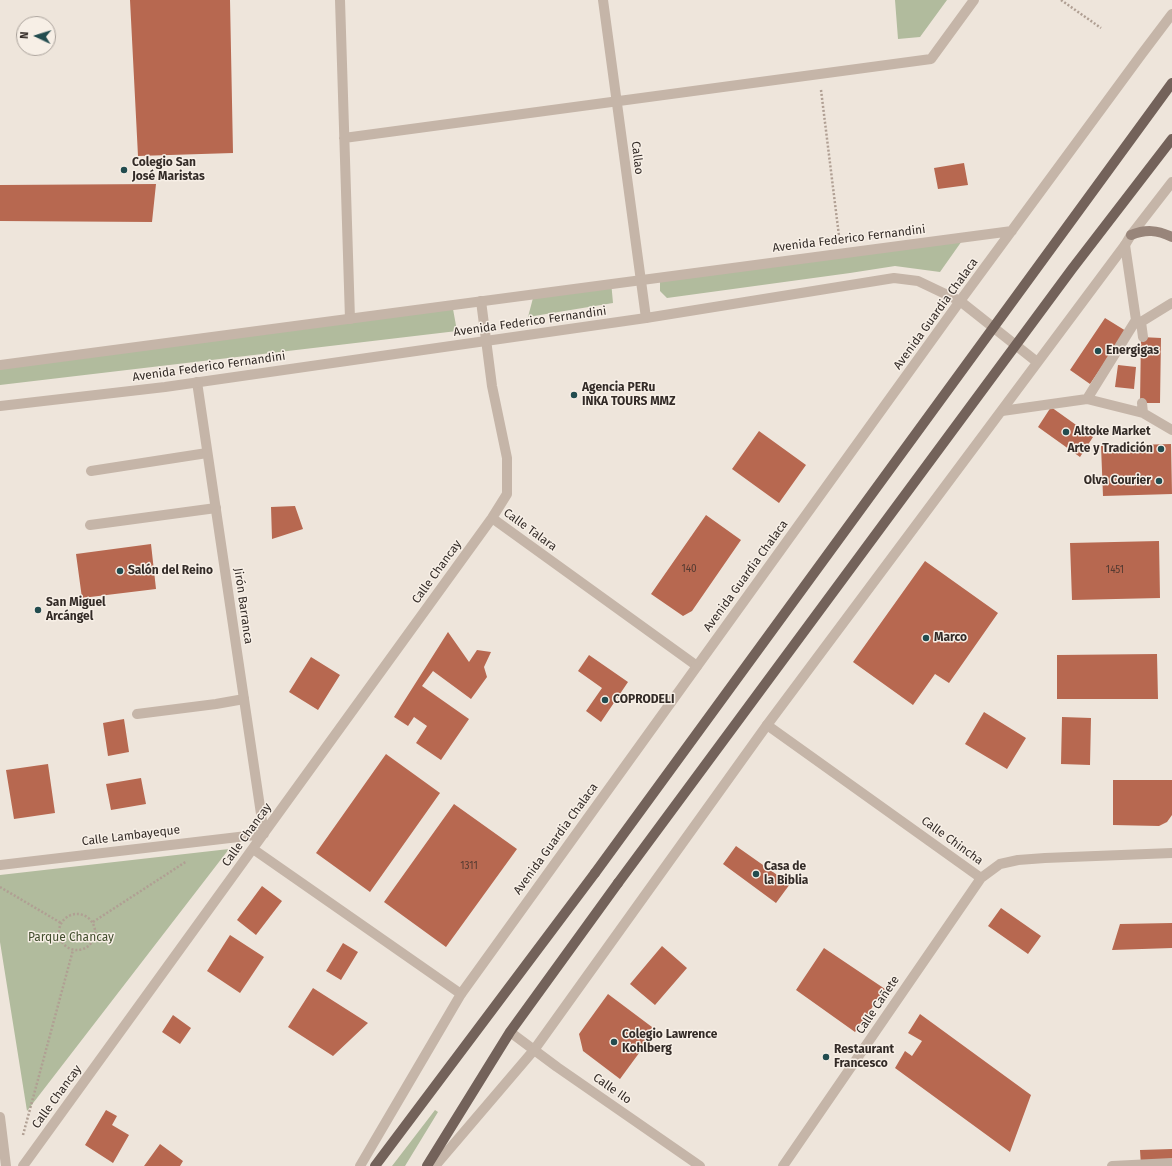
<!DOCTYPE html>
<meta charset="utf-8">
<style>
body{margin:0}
#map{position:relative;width:1172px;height:1166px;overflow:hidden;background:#eee5db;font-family:"Fira Sans",sans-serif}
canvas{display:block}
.north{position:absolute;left:16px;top:16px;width:40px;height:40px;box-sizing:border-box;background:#f7efe6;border:1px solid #a9a19a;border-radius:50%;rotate:274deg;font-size:11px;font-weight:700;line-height:16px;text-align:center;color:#332b27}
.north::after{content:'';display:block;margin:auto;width:14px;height:18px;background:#224c4f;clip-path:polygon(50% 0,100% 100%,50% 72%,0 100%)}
</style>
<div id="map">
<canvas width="1172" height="1166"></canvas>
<div class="north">N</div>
</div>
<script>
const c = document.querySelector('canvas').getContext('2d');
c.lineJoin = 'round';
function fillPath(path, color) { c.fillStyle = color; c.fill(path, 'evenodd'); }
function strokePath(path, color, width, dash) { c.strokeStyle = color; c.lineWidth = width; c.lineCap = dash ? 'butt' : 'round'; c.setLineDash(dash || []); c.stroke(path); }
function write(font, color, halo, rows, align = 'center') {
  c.font = font + ' "Fira Sans",sans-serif'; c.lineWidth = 3; c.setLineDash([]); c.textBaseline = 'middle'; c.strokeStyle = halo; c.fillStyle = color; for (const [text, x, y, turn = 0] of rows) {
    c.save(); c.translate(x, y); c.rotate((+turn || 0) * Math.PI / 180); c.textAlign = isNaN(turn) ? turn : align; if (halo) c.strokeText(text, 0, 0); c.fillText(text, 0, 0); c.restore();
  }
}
fillPath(new Path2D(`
 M895,0H947L920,37L898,39Z
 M964,238L940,272L895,266L850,273L667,298L660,291V281Z
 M611,281L613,303L528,317L533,298Z
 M453,309L457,331L0,385V367Z
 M229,849L27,1111L0,942V875Z
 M435,1110L438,1112L405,1166H392Z`), '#b1bb9d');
fillPath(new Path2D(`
 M130,0H230L233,153L138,156Z
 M964,163L968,185L938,189L934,168Z
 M156,184L152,222L0,221V185Z
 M1105,318L1126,331L1090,384L1070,370Z
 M1141,337L1161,338L1160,403H1140Z
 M1118,365L1136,367L1134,389L1115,387Z
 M1051,407L1093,437L1080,457L1038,427Z
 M759,431L806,465L779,503L732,469Z
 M1171,444L1172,494L1103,496L1101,446Z
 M295,506L303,529L272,539L271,507Z
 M706,515L741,540L692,611L683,616L651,594Z
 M1159,541L1160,598L1072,600L1070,543Z
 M151,544L156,589L82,598L76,554Z
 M925,561L998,613L949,683L935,674L913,705L853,662Z
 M448,632L469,662L477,650L491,652L484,667L487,677L471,699L433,671L422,686L469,719L441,760L416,743L427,726L414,717L408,726L394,717Z
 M1157,654L1158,699H1057V655Z
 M589,655L628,682L601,722L586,711L602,688L578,671Z
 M311,657L340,675L318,710L289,692Z
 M984,712L1026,738L1007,769L965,744Z
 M1062,717L1091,718L1090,765L1061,764Z
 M124,719L129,752L108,756L103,723Z
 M386,754L440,793L370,892L316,853Z
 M48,764L55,813L14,819L6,770Z
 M141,778L146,804L111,810L106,784Z
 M1113,780H1172V815L1167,822L1159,826L1113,825Z
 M454,804L517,849L446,947L384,902Z
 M736,846L790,884L776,903L723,864Z
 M262,886L282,901L256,935L237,920Z
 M1001,908L1041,936L1028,954L988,926Z
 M1172,923V948L1112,950L1120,924Z
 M230,935L264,957L240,993L207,971Z
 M343,943L358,952L341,980L326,971Z
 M662,946L687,968L655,1005L630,984Z
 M824,948L885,989L855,1032L796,990Z
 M313,988L368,1023L333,1056L288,1027Z
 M608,994L656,1030L620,1079L583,1051L579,1034Z
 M920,1014L1031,1095L1010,1152L895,1068L905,1051L912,1056L922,1041L908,1033Z
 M173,1015L191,1028L180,1044L162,1032Z
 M106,1110L117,1116L112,1125L129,1135L113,1163L85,1145Z
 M160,1144L183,1161L180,1166H144Z
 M1172,1149V1166H1141L1140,1150Z`), '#b76850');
strokePath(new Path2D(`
 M1061,0L1101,28
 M821,90L839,236
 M0,887L61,923
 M59 932a18 18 0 1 1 36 0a18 18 0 1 1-36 0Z
 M93,922L187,861
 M23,1135L73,950`), '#b09f93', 2.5, [2, 2]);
strokePath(new Path2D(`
 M1143,337L1141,322L1172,303
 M1087,399L1143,413
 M1142,403L1143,413L1172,430
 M1002,411L1087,399L1136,320L1125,245
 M91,471L207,453
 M90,525L216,508
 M137,714L216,704L244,699
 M1112,1166L1172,1163`), '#c5b5a8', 10);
strokePath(new Path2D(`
 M340,0L350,319
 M603,0L646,318
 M344,138L931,59L974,0
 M492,518L697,666
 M767,725L981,878L1000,864L1018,860L1045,858L1172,853
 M253,849L461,994
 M0,865L264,834L197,382
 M510,1032L557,1067L700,1166
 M0,1117L6,1166
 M23,1166L492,518L507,494V458L492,386L481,301
 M783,1166L981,878`), '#c5b5a8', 10);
strokePath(new Path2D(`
 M0,365L1012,231
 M0,406L165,387L646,318L894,278L918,281L960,301L1037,362
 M360,1166L461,994L960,301L1141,55L1172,14
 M435,1166L534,1050L767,725L1125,245L1131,235L1172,182`), '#c5b5a8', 10);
strokePath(new Path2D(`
 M1131,235C1146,229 1157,230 1172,237`), '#98857a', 10);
strokePath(new Path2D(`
 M375,1166L595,873
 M427,1166L510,1032L618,883`), '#73625a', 10);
strokePath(new Path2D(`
 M595,873L1172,83
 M618,883L1072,269L1172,139`), '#73625a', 10);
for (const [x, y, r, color] of [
 [124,170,4,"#224c4f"],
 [1098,351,4,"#224c4f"],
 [574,395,4,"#224c4f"],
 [1066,432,4,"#224c4f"],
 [1161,449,4,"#224c4f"],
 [1159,481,4,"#224c4f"],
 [120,571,4,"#224c4f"],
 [38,610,4,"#224c4f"],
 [926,638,4,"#224c4f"],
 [605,700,4,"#224c4f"],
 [756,874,4,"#224c4f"],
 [614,1042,4,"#224c4f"],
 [826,1057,4,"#224c4f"]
]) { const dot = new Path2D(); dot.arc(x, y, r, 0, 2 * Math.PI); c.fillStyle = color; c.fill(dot); strokePath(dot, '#f7efe6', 1.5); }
write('10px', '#543a31', null, [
 ["140",689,569],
 ["1451",1115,570],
 ["1311",469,866]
]);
write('12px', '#332b27', '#f7efe6', [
 ["Callao",637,158,83],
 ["Avenida Federico Fernandini",849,239,-7],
 ["Avenida Guardia Chalaca",936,314,-54],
 ["Avenida Federico Fernandini",530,322,-8],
 ["Avenida Federico Fernandini",209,367,-8],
 ["Calle Talara",530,530,36],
 ["Calle Chancay",437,572,-54],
 ["Avenida Guardia Chalaca",746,576,-54],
 ["Jirón Barranca",243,606,82],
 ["Calle Chancay",247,835,-54],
 ["Calle Lambayeque",131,836,-7],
 ["Avenida Guardia Chalaca",556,839,-54],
 ["Calle Chincha",952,841,36],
 ["Calle Cañete",878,1005,-56],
 ["Calle Ilo",612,1089,35],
 ["Calle Chancay",57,1097,-54]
]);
write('bold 12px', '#332b27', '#f7efe6', [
 ["Colegio San",132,163],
 ["José Maristas",132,177],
 ["Energigas",1106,351],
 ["Agencia PERu",582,388],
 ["INKA TOURS MMZ",582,402],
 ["Altoke Market",1074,432],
 ["Arte y Tradición",1153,449,"right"],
 ["Olva Courier",1151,481,"right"],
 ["Salón del Reino",128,571],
 ["San Miguel",46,603],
 ["Arcángel",46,617],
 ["Marco",934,638],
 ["COPRODELI",613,700],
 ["Casa de",764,867],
 ["la Biblia",764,881],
 ["Colegio Lawrence",622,1035],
 ["Kohlberg",622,1049],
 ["Restaurant",834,1050],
 ["Francesco",834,1064]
], 'left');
write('12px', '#424e2e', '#f7efe6', [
 ["Parque Chancay",71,938]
]);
</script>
